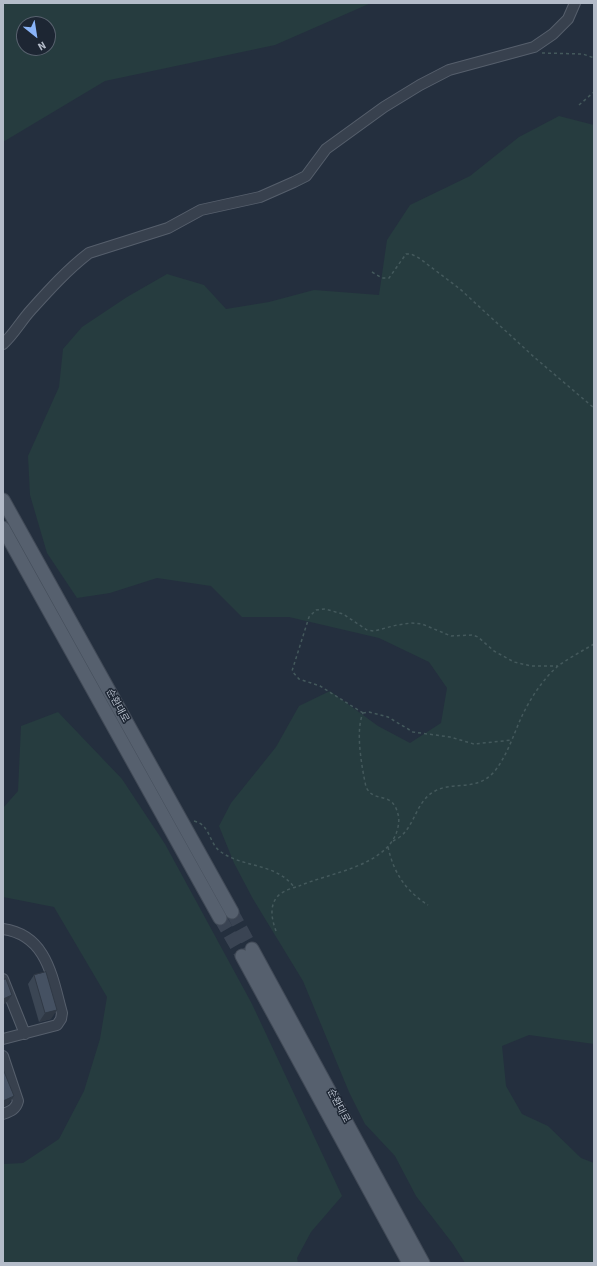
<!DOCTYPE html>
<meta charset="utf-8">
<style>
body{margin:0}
#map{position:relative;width:597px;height:1266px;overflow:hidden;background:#242f3e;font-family:"Source Sans 3",sans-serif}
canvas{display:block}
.frame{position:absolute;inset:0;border:4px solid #b4bcc9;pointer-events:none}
.north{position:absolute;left:16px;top:16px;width:40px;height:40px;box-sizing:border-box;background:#1d2633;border:1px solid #59626f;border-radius:50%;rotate:150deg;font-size:11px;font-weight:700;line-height:16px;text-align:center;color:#b4bcc9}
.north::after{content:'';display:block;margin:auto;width:14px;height:18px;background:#8ab4f8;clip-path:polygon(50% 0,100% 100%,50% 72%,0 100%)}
</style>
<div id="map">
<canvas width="597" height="1266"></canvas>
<div class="frame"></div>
<div class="north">N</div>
</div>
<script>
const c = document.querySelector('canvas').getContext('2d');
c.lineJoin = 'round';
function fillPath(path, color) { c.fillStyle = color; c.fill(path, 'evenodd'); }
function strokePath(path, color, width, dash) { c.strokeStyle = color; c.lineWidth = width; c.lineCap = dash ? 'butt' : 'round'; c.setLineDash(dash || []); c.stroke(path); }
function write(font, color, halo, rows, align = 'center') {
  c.font = font + ' "Source Sans 3","Noto Sans KR",sans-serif'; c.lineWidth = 3; c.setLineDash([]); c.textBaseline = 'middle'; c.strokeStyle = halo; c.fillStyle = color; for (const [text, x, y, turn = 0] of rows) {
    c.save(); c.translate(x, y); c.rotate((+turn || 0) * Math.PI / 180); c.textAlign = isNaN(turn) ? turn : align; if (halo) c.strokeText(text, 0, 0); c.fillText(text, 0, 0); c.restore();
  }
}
fillPath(new Path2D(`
 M3,3H371L275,45L105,81L3,142ZM24,24H48V48H24Z
 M559,116L594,125V1044L529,1035L502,1046L506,1086L522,1114L548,1126L581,1158L594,1163V1263H465L453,1244L416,1196L395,1156L365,1124L349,1092L303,981L253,899L234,863L219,826L231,803L276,747L299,706L330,691L378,726L410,743L441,723L447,688L429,662L379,638L289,617H242L211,586L157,578L110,593L77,598L47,553L30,495L28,456L59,387L63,349L82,327L127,297L167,274L204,285L226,309L269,302L314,290L379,295L387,240L410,205L470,176L519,137Z
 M58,712L122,779L165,844L252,1004L342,1196L311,1232L297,1258L298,1263H3V1164L23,1163L59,1139L84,1091L100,1039L107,997L54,907L3,897V808L18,791L21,726Z`), '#263c3f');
strokePath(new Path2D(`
 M232,912L252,949
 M220,918L242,956`), '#3a4453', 13, [13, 6]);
const minor = new Path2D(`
 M3,344C14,334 21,321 31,310C49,290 68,269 89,253L168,228L201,210L260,197L294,182L306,176L326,149L384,107L420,85L449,70L534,47L553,34L568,19L575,3
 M3,929C47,935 52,977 62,1013L61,1019L57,1025L3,1039
 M3,979L25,1034
 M3,1056L18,1101C16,1109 11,1111 3,1114`);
const major = new Path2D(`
 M3,500L232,912
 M3,528L220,918
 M252,949L423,1263
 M242,956L409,1263`);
strokePath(minor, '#565f6c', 12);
strokePath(major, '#414a57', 15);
strokePath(new Path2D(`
 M542,53L583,54L594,58
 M579,105L594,92
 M372,272L382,278H389L406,254H411L419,258L460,289L534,357L594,408
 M363,713L320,686L299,679L292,671L309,617L316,610L325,609L343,614L367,630L374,631L397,625L411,623L422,624L451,636L473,635L478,637L494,651L514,662L531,666H558
 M363,713L369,712L388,717L413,732L450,737L474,744L512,740
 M194,821C211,825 208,843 221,852C244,868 276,863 294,887
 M393,841C397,839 402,836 405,832C416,819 418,800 435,791C453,781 476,792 494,772C507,756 513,736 521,718C530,699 542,680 558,666C569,658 582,651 594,644
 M388,847C394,874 406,891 428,905
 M276,931C272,920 269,907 277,897C282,891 292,888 299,886C329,873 382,867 396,834C398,828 400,821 398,814C392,790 374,804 366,787C362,768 355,731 363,713`), '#44595c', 1.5, [3, 3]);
strokePath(minor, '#38414e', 10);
strokePath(major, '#56606e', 13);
fillPath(new Path2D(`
 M34,975L51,1019L39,1022L28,984Z`), '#3b4654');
fillPath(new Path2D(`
 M12,995L6,1003L3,1005V999Z
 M57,1010L51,1019L39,1022L45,1013Z
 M14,1096L8,1105L3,1107V1101Z`), '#303945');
const building = new Path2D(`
 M46,972L57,1010L45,1013L34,975Z
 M6,979L12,995L3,999V980Z
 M3,1069L14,1096L3,1101Z`);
fillPath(building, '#455162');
strokePath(building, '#303945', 1);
write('10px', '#b4bcc9', '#1d2633', [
 ["순환대로",117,706,61],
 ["순환대로",338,1106,62]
]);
</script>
